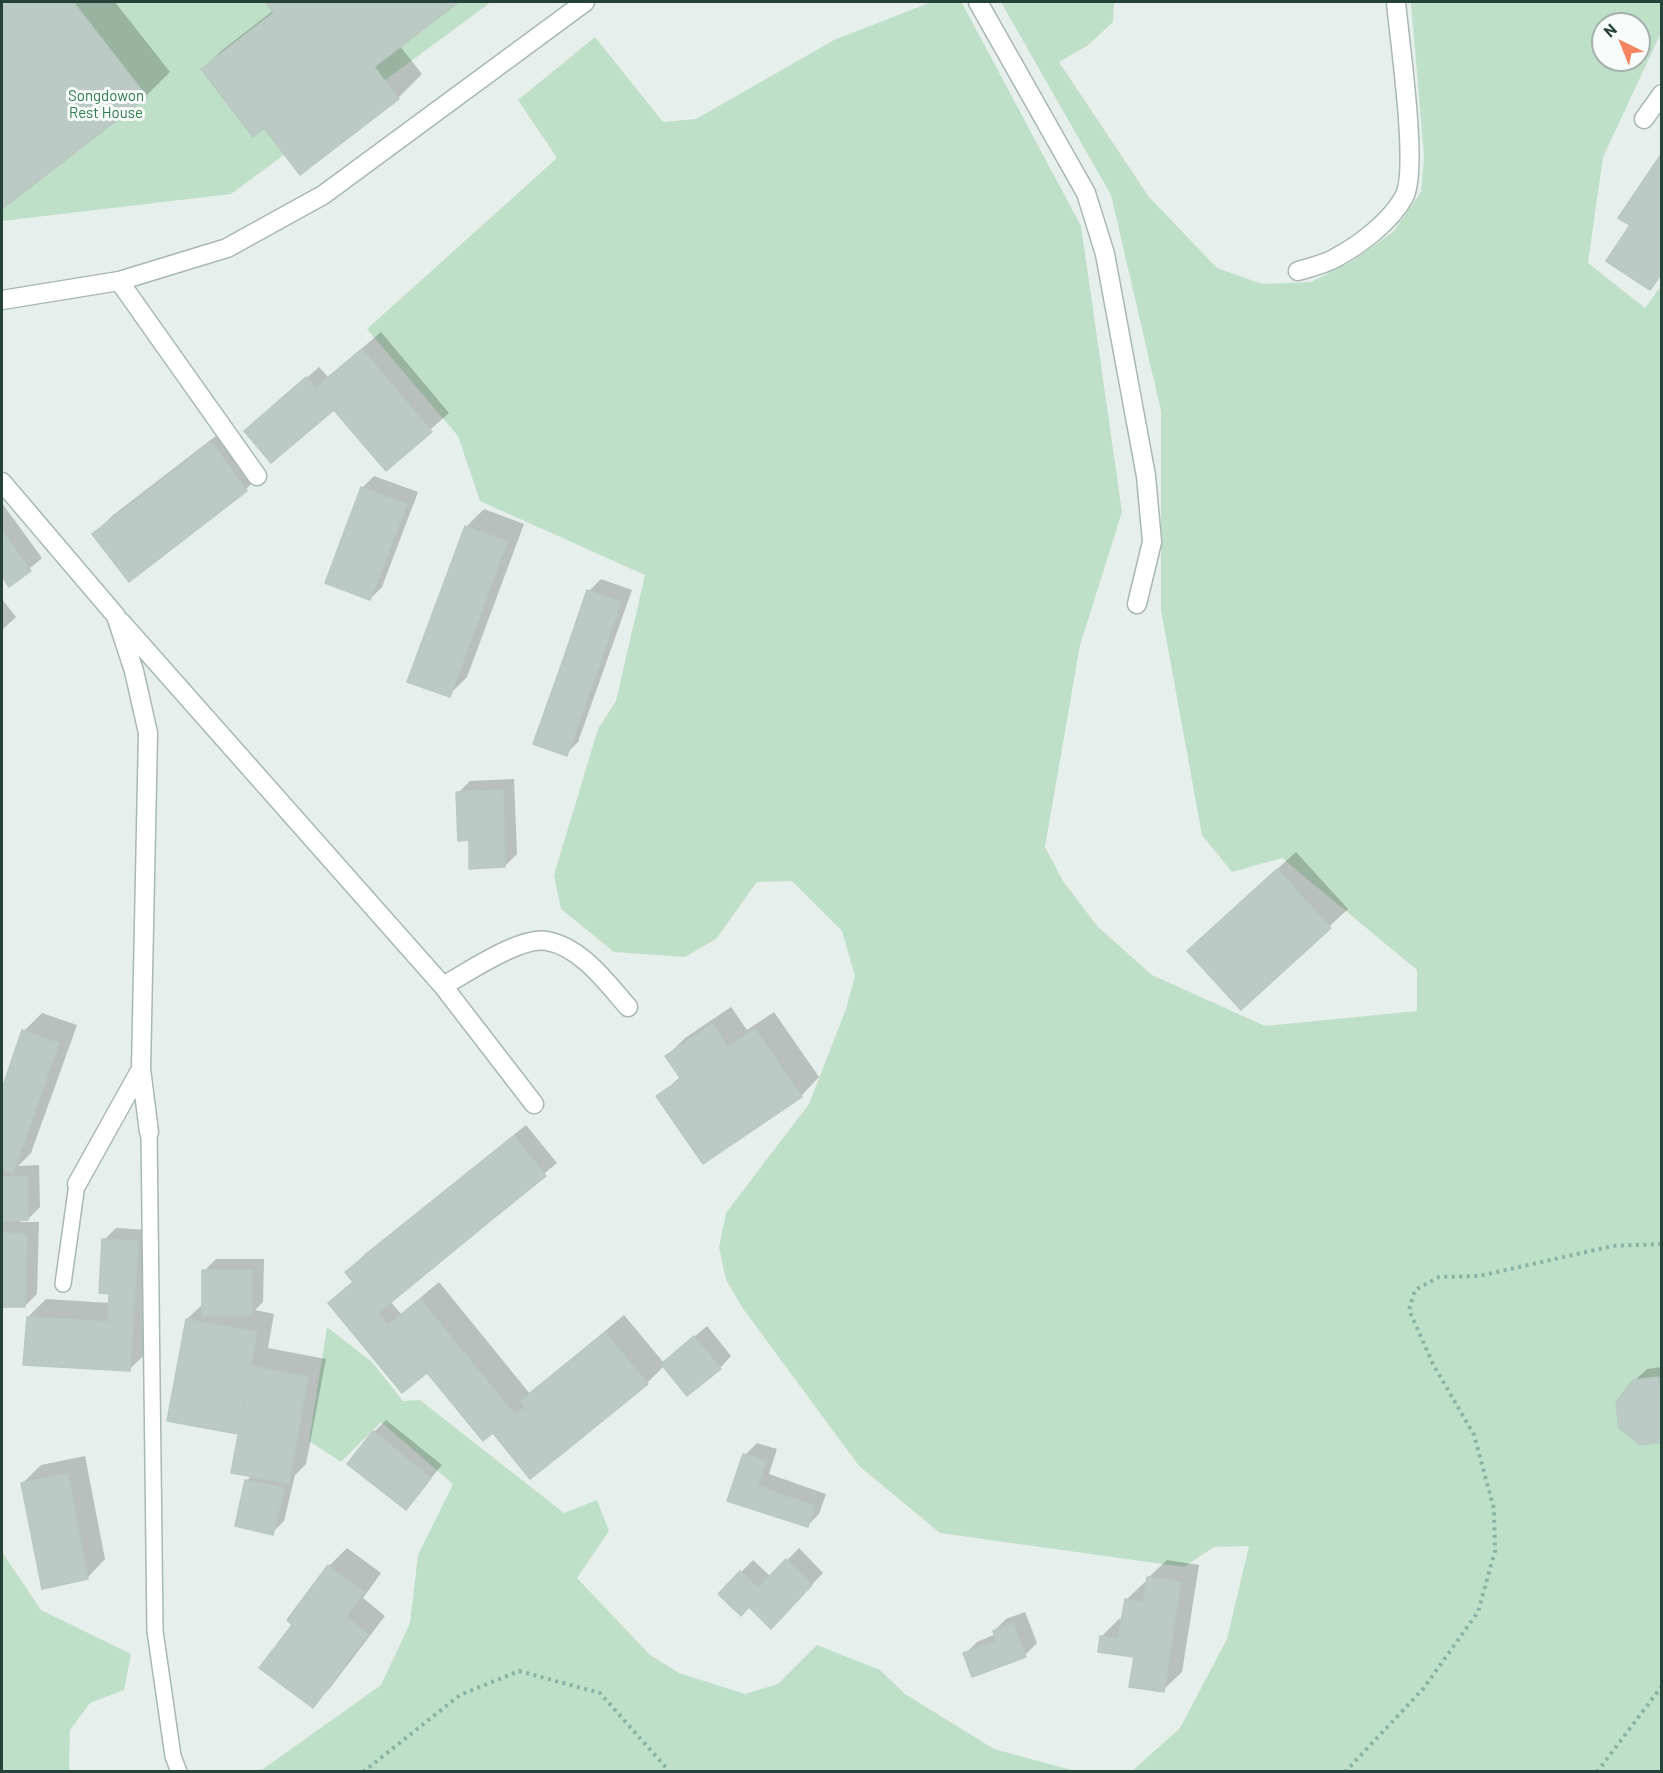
<!DOCTYPE html>
<style>
body{margin:0}
#map{position:relative;width:1663px;height:1773px;overflow:hidden;background:#e6efeb;font-family:Barlow,sans-serif}
canvas{display:block}
.frame{position:absolute;inset:0;border:3px solid #24423a;pointer-events:none}
.north{position:absolute;left:1591px;top:12px;width:60px;height:60px;box-sizing:border-box;background:#f7fbf9;border:2px solid #a3b1ad;border-radius:50%;rotate:317deg;font-size:16px;font-weight:700;line-height:24px;text-align:center;color:#24423a}
.north::after{content:'';display:block;margin:auto;width:21px;height:27px;background:#f4845f;clip-path:polygon(50% 0,100% 100%,50% 72%,0 100%)}
</style>
<div id="map">
<canvas width="1663" height="1773"></canvas>
<div class="frame"></div>
<div class="north">N</div>
</div>
<script>
const c = document.querySelector('canvas').getContext('2d');
c.lineJoin = 'round';
function fillPath(path, color) { c.fillStyle = color; c.fill(path, 'evenodd'); }
function strokePath(path, color, width, dash) { c.strokeStyle = color; c.lineWidth = width; c.lineCap = dash ? 'butt' : 'round'; c.setLineDash(dash || []); c.stroke(path); }
function write(font, color, halo, rows, align = 'center') {
  c.font = font + ' Barlow,sans-serif'; c.lineWidth = 6; c.setLineDash([]); c.textBaseline = 'middle'; c.strokeStyle = halo; c.fillStyle = color; for (const [text, x, y, turn = 0] of rows) {
    c.save(); c.translate(x, y); c.rotate((+turn || 0) * Math.PI / 180); c.textAlign = isNaN(turn) ? turn : align; if (halo) c.strokeText(text, 0, 0); c.fillText(text, 0, 0); c.restore();
  }
}
fillPath(new Path2D(`
 M2,2H491L231,194L2,221Z
 M1001,2H1114L1113,22L1087,46L1059,62L1149,197L1217,268L1262,284L1311,282L1354,260L1393,232L1421,192L1424,156L1411,2H1661V33L1603,157L1588,263L1645,308L1661,286V1771H1132L1180,1728L1227,1639L1249,1546L1214,1547L1184,1567L940,1533L859,1466L744,1310L726,1280L719,1247L726,1213L809,1104L846,1009L855,976L842,931L792,881L757,882L716,939L685,957L614,952L561,909L554,875L598,729L616,701L645,575L480,501L458,436L367,329L557,158L518,100L595,37L663,122L696,119L834,40L929,3H962L1081,226L1122,512L1080,645L1045,847L1063,881L1098,927L1152,975L1265,1026L1417,1011V970L1282,858L1232,872L1202,835L1161,610V411L1111,195ZM1603,24H1639V60H1603Z
 M327,1327L372,1362L403,1401L420,1400L564,1513L597,1500L609,1531L577,1578L650,1655L679,1673L745,1694L778,1684L817,1645L880,1670L905,1694L994,1749L1075,1771H253L263,1769L381,1685L410,1623L418,1555L453,1484L381,1422L341,1462L309,1441Z
 M2,1552L41,1610L131,1654L124,1690L90,1703L70,1730L69,1771H2Z`), '#bfe0c8');
fillPath(new Path2D(`
 M2,2H115L170,72L146,96L2,207Z
 M267,2H456L399,45L422,74L398,98L267,129L271,122L203,69L221,51L274,10Z
 M381,332L449,413L386,469L334,408L246,431L319,367L328,377Z
 M230,425L265,471L246,489L129,580L94,534L112,516Z
 M374,476L418,492L382,587L370,599L362,488Z
 M2,503L42,558L10,585L2,573Z
 M484,509L524,524L467,677L449,695L466,527Z
 M601,579L632,590L578,742L566,754L589,591Z
 M2,599L16,617L2,630Z
 M514,779L517,854L505,866L470,839L458,793L470,781Z
 M1296,852L1348,909L1241,1008L1207,933Z
 M731,1007L747,1030L774,1012L819,1077L801,1096L658,1097L681,1076L667,1056L685,1038Z
 M42,1013L77,1025L31,1153L18,1166L39,1165L40,1207L28,1219H20V1222H39L37,1294L25,1306L2,1305V1093L24,1031Z
 M526,1125L557,1163L390,1301L401,1314L439,1282L530,1394L624,1315L664,1363L707,1326L731,1356L720,1368L664,1366L647,1383L530,1477L500,1426L427,1370L402,1391L330,1303L354,1281L347,1272L365,1254Z
 M116,1228L150,1230L148,1351L130,1369L28,1317L46,1299L110,1303L104,1240Z
 M216,1259H264L263,1302L255,1310L274,1314L268,1348L326,1359L306,1464L295,1475L284,1521L272,1533L247,1480L252,1475L240,1433L169,1420L187,1319L204,1303V1271Z
 M1662,1367V1441L1634,1381L1647,1369Z
 M386,1420L442,1465L406,1508L374,1432Z
 M757,1443L777,1449L769,1474L826,1494L819,1514L807,1526L729,1500L745,1455Z
 M85,1456L105,1559L87,1578L23,1483L41,1465Z
 M347,1548L381,1573L363,1598L385,1616L330,1688L312,1706L294,1624L289,1620L329,1566Z
 M799,1548L823,1573L771,1627L749,1605L720,1594L753,1560L771,1577Z
 M1167,1560L1199,1565L1182,1672L1163,1690L1135,1656L1101,1637L1119,1619H1123L1126,1600L1145,1582H1148V1578Z
 M1025,1612L1037,1643L1025,1655L965,1654L977,1642L996,1634L994,1631L1006,1619Z`), '#0003');
const building = new Path2D(`
 M2,2H73L147,97L2,209Z
 M265,2H385L344,32L362,54L316,90L263,21L274,13Z
 M385,2H459L374,67L399,99L300,175L265,129L362,54L344,32Z
 M263,21L316,90L253,137L201,69Z
 M1662,153V273L1650,290L1606,261L1630,225L1618,218Z
 M362,349L432,432L386,471L315,388Z
 M306,377L334,410L271,463L244,431Z
 M211,442L247,491L129,582L92,534Z
 M361,487L407,504L370,600L325,583Z
 M465,526L507,542L450,697L407,682Z
 M2,531L31,571L9,587L2,576Z
 M587,590L621,602L596,674L562,663Z
 M562,663L596,674L567,756L533,744Z
 M503,790L505,867L469,869V840L458,841L456,792Z
 M1277,869L1331,928L1241,1010L1187,951Z
 M712,1024L728,1047L755,1029L802,1097L703,1164L656,1096L681,1079L665,1056Z
 M22,1030L59,1043L13,1173L2,1169V1089Z
 M514,1136L546,1176L495,1217L463,1177Z
 M27,1176L28,1220L2,1221V1177Z
 M463,1177L495,1217L378,1313L345,1272Z
 M2,1233L27,1234L25,1307H2Z
 M102,1239L138,1241L133,1323L108,1321L109,1294L99,1293Z
 M202,1270H252V1316H202Z
 M353,1282L427,1373L402,1393L328,1303Z
 M420,1299L515,1415L483,1441L388,1325Z
 M27,1317L133,1323L130,1371L23,1365Z
 M186,1319L257,1332L238,1434L167,1421Z
 M605,1332L648,1384L563,1453L520,1401Z
 M694,1336L721,1369L687,1396L661,1364Z
 M251,1366L308,1377L289,1483L231,1473Z
 M1659,1377L1662,1442L1640,1445L1619,1428L1616,1402L1633,1380Z
 M525,1407L563,1453L530,1479L493,1433Z
 M373,1431L431,1478L406,1510L347,1464Z
 M743,1454L766,1461L758,1486L815,1506L808,1527L727,1501Z
 M68,1474L88,1579L42,1589L21,1483Z
 M245,1480L284,1488L273,1535L235,1526Z
 M786,1559L812,1585L771,1629L749,1607L741,1616L718,1594L740,1571L758,1588Z
 M328,1565L364,1592L346,1617L368,1634L313,1708L259,1668L292,1625L287,1620Z
 M1147,1577L1181,1582L1164,1692L1129,1687L1134,1657L1098,1652L1100,1636L1118,1639L1125,1599L1143,1602Z
 M1013,1623L1026,1657L972,1677L963,1653L996,1641L993,1631Z`);
fillPath(building, '#bbcac4');
strokePath(building, '#b8c9c2', 1.5);
const lane = new Path2D(`
 M149,1132L155,1631L173,1756L179,1772
 M63,1284L77,1184`);
const street = new Path2D(`
 M978,2L1086,193L1105,254L1146,476L1152,542L1137,604
 M1644,119L1662,94
 M1298,271C1311,267 1326,264 1337,257C1361,244 1391,221 1404,197C1419,170 1399,38 1396,2
 M119,281L257,476
 M2,300L119,281L227,248L323,195L585,2
 M2,482L116,616L134,671L148,733L141,1069L77,1184
 M121,622L443,986L534,1104
 M443,986C467,973 520,936 547,941C581,947 607,983 628,1007
 M141,1069L149,1132`);
strokePath(lane, '#a8b8b2', 18);
strokePath(street, '#a8b8b2', 21);
strokePath(new Path2D(`
 M363,1772L460,1695L519,1671L600,1693L670,1772
 M1345,1772L1423,1689L1478,1612L1495,1551L1494,1509L1474,1435L1433,1364L1409,1310L1415,1290L1439,1277L1479,1276L1613,1246L1662,1244
 M1597,1772L1662,1686`), '#86b3a5', 4, [3, 4.5]);
strokePath(lane, '#fff', 15);
strokePath(street, '#fff', 18);
write('15px', '#2d7a4b', '#f7fbf9', [
 ["Songdowon",106,96],
 ["Rest House",106,113]
]);
</script>
